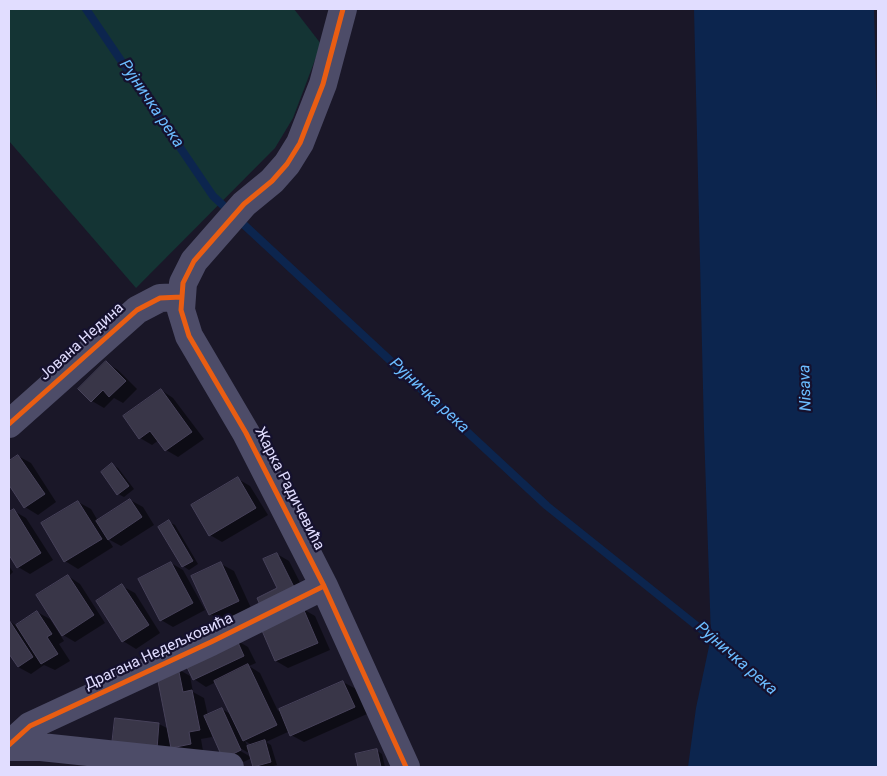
<!DOCTYPE html>
<meta charset="utf-8">
<style>
body{margin:0}
#map{position:relative;width:887px;height:776px;overflow:hidden;background:#1a1728;font-family:Roboto,sans-serif}
canvas{display:block}
.frame{position:absolute;inset:0;border:10px solid #e1ddff;pointer-events:none}
</style>
<div id="map">
<canvas width="887" height="776"></canvas>
<div class="frame"></div>
</div>
<script>
const c = document.querySelector('canvas').getContext('2d');
c.lineJoin = 'round';
function fillPath(path, color) { c.fillStyle = color; c.fill(path, 'evenodd'); }
function strokePath(path, color, width, dash) { c.strokeStyle = color; c.lineWidth = width; c.lineCap = dash ? 'butt' : 'round'; c.setLineDash(dash || []); c.stroke(path); }
function write(font, color, halo, rows, align = 'center') {
  c.font = font + ' Roboto,sans-serif'; c.lineWidth = 4.5; c.setLineDash([]); c.textBaseline = 'middle'; c.strokeStyle = halo; c.fillStyle = color; for (const [text, x, y, turn = 0] of rows) {
    c.save(); c.translate(x, y); c.rotate((+turn || 0) * Math.PI / 180); c.textAlign = isNaN(turn) ? turn : align; if (halo) c.strokeText(text, 0, 0); c.fillText(text, 0, 0); c.restore();
  }
}
fillPath(new Path2D(`
 M9,9H294L321,44L293,118L275,148L136,288L9,141Z`), '#143434');
fillPath(new Path2D(`
 M694,9H874L878,161V767H688L696,708L711,637L704,430Z`), '#0c254e');
fillPath(new Path2D(`
 M106,363L118,370L137,389L123,403L114,398L104,408L92,401Z
 M161,390L173,398L204,439L178,457L166,450L159,440L152,445L140,438Z
 M18,456L31,463L56,502L38,515L25,507L9,483V462Z
 M112,465L118,468L134,489L124,497L118,494Z
 M238,479L250,486L268,515L222,542L210,535Z
 M130,500L143,507L154,525L121,546L108,539L113,547L78,569L65,561L43,524L78,502L91,509L98,521Z
 M14,511L26,518L53,560L30,574L18,567L9,553V514Z
 M169,522L175,525L198,564L189,570L183,566Z
 M277,554L289,561L309,600L279,588Z
 M171,563L183,570L205,610L173,627L161,620Z
 M221,564L234,571L251,608L222,621L210,614Z
 M9,566L13,572L9,576Z
 M68,576L80,584L105,623L75,642L63,635Z
 M122,586L135,593L160,633L136,649L123,641L97,602Z
 M303,609L315,616L330,650L288,668L276,661L262,626Z
 M37,612L50,619L64,641L59,644L70,661L55,670L44,665L31,674L18,667L9,652V621L17,626Z
 M236,640L248,647L256,663L249,666L260,673L278,711L343,682L356,689L367,714L304,742L291,735L290,731L266,742L271,745L277,765L269,767H256L252,758L237,765L210,728L212,737L201,739L203,751L172,747L170,742L169,756L116,720L159,724L169,729L178,669L190,676L193,692L204,698L208,716L222,709L232,715L216,682L206,687L194,679ZM245,741L252,745L248,747ZM236,746L251,754V757L235,748Z
 M376,750L382,754L385,767H359L356,755Z`), '#0007');
strokePath(new Path2D(`
 M86,9L213,196L547,506L717,642`), '#0c254e', 8);
const building = new Path2D(`
 M106,361L126,381L109,397L103,390L91,402L78,389Z
 M161,389L192,432L165,451L150,431L139,439L123,416Z
 M18,455L45,494L24,508L9,485V461Z
 M112,463L129,486L117,495L101,472Z
 M238,477L256,508L209,536L191,505Z
 M130,499L142,517L108,540L96,521Z
 M78,501L102,539L64,562L41,523Z
 M14,509L41,553L17,568L9,555V512Z
 M169,520L193,561L182,567L158,527Z
 M277,553L297,593L262,610L257,598L277,588L263,559Z
 M171,562L193,603L160,621L138,579Z
 M221,562L239,601L209,615L191,576Z
 M68,575L94,615L62,636L36,595Z
 M122,584L149,625L122,642L96,601Z
 M303,608L318,643L275,661L260,626Z
 M37,611L52,634L47,637L58,654L41,664L16,625Z
 M9,620L33,657L18,667L9,654Z
 M236,638L244,656L193,680L185,663Z
 M248,664L277,725L243,741L214,681Z
 M178,667L183,692L192,690L200,730L189,732L191,744L171,748L156,671Z
 M343,681L355,707L290,736L279,709Z
 M222,708L241,750L223,759L204,716Z
 M115,718L159,723L157,749L112,745Z
 M265,740L271,762L253,767L247,746Z
 M377,749L381,767H358L355,754Z`);
fillPath(building, '#393648');
strokePath(building, '#47425a', 1);
strokePath(new Path2D(`
 M343,9L323,84L300,143L287,164L272,181L244,204L194,261L183,283L181,310L189,336L246,433L324,586L406,767
 M9,424L137,310L160,298L181,297
 M9,745L30,726L211,642L324,586
 M9,747H41L230,767`), '#4d4c68', 28);
strokePath(new Path2D(`
 M343,9L323,84L300,143L287,164L272,181L244,204L194,261L183,283L181,310L189,336L246,433L324,586L406,767
 M9,424L137,310L160,298L181,297
 M9,745L30,726L211,642L324,586`), '#e95d12', 5);
write('15px', '#e1ddff', '#15112e', [
 ["Јована Недина",82,342,-42],
 ["Жарка Радичевића",289,489,63],
 ["Драгана Недељковића",159,652,-25]
]);
write('italic 16px', '#6bbcff', '#15112e', [
 ["Рујничка река",151,104,56],
 ["Nisava",806,388,-92],
 ["Рујничка река",429,396,43],
 ["Рујничка река",736,659,41]
]);
</script>
